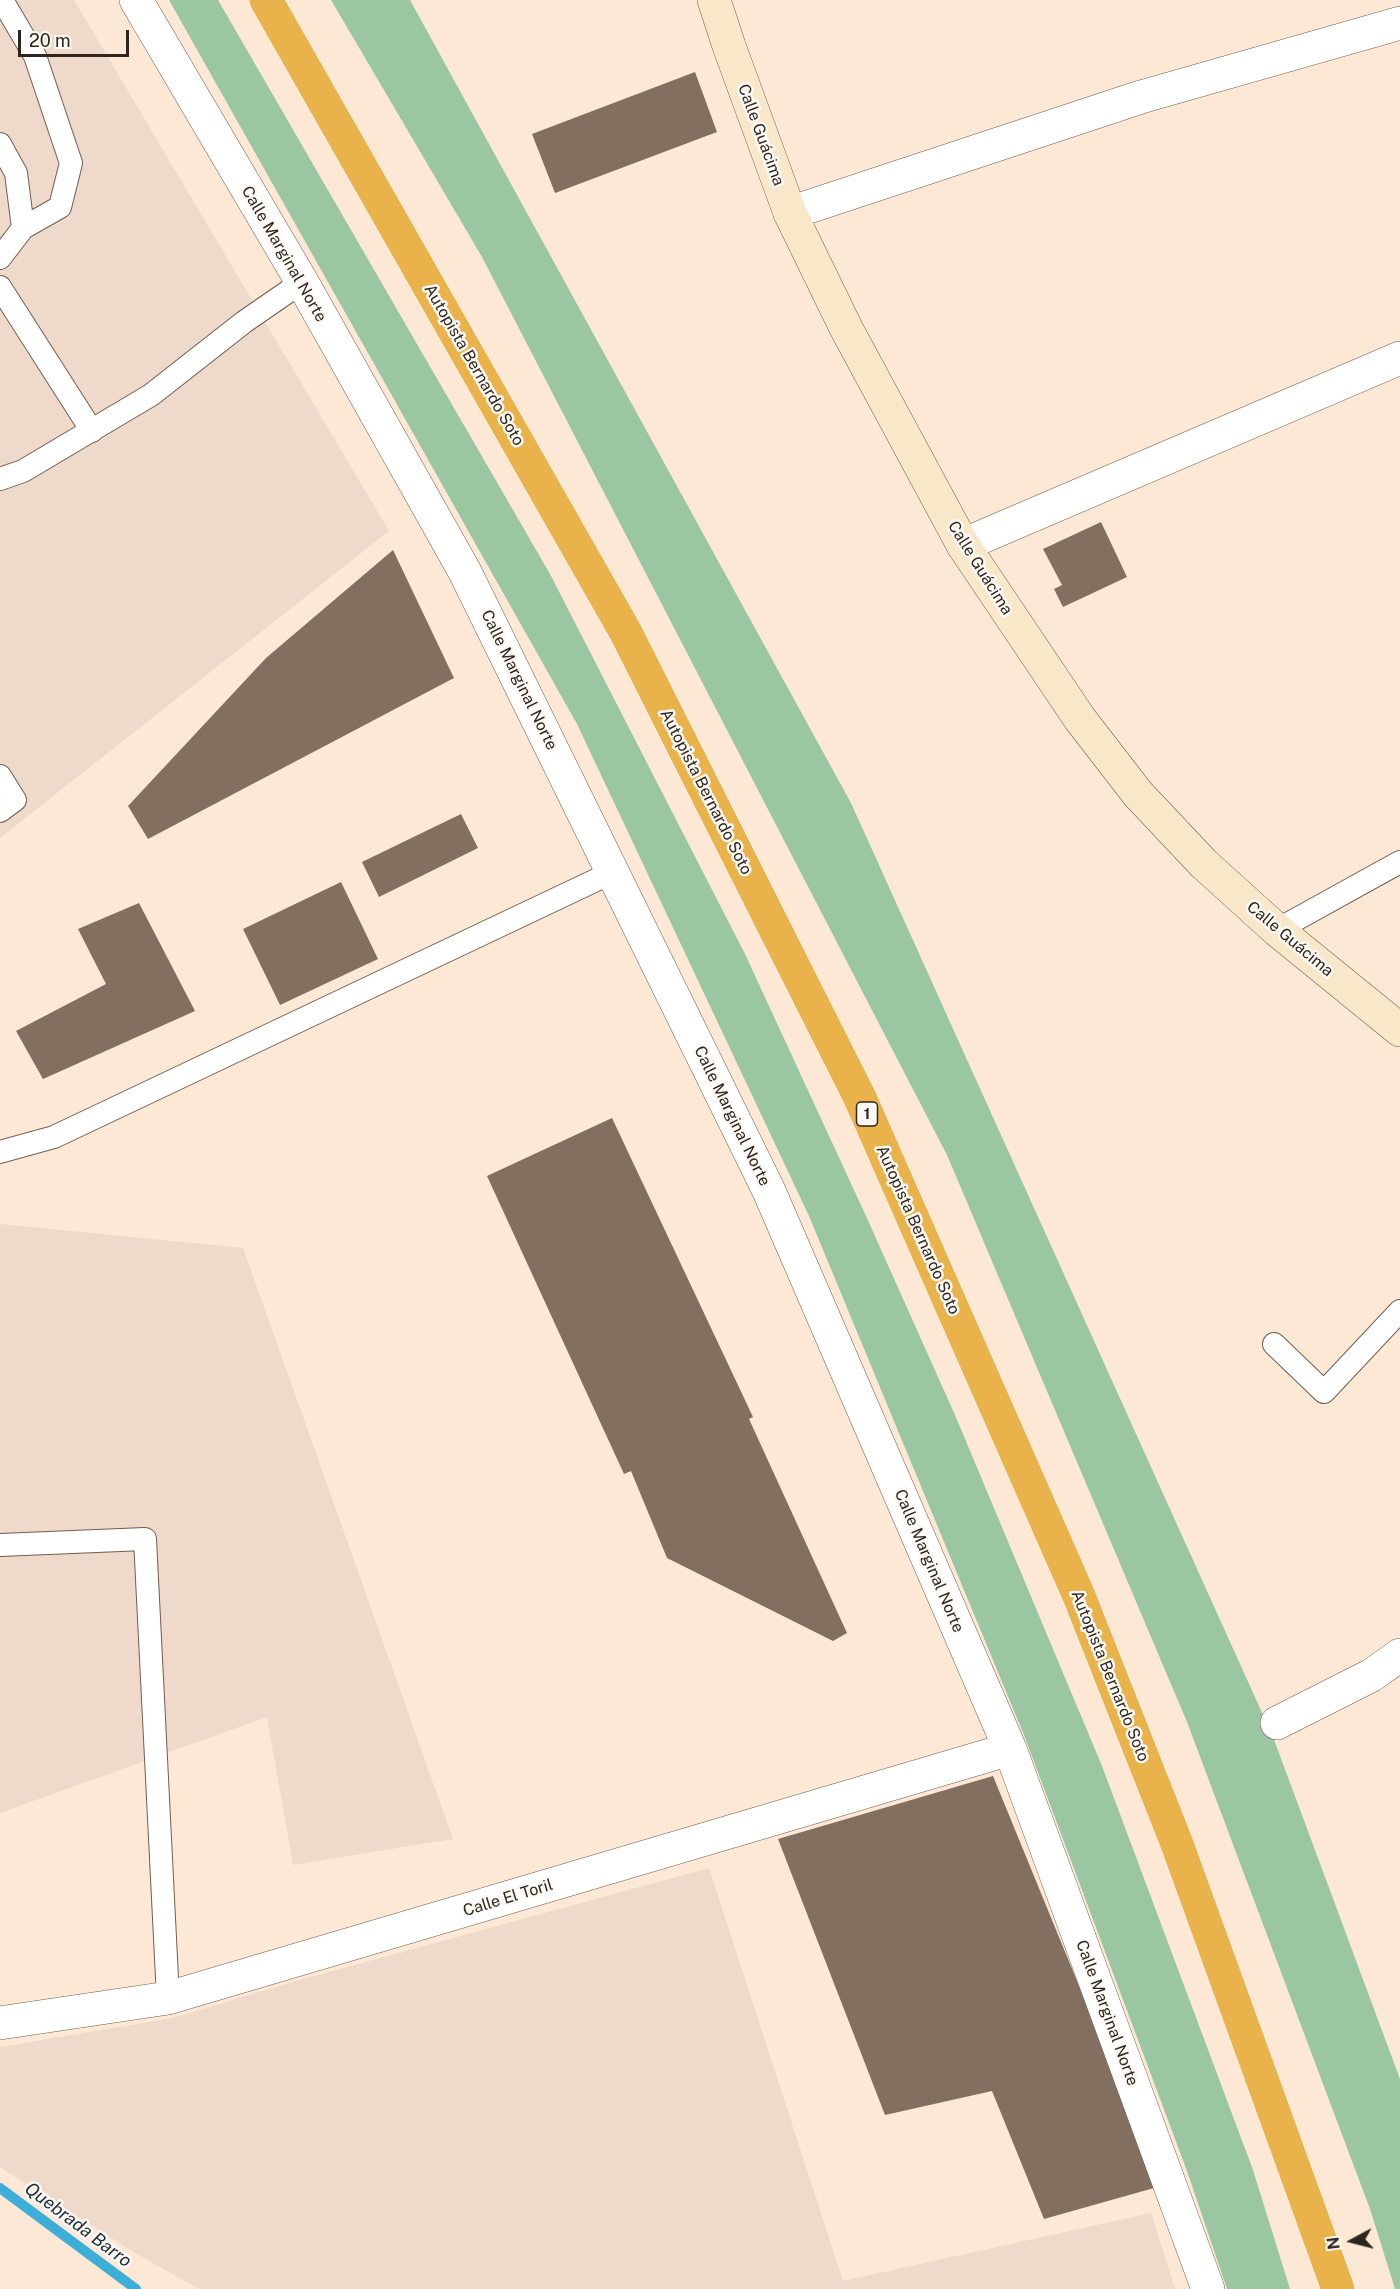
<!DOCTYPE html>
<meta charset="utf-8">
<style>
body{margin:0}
#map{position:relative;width:1400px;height:2289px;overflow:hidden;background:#fde7d5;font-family:"Public Sans",sans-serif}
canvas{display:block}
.north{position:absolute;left:1322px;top:2211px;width:60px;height:60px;-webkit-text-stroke:4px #fcf8f4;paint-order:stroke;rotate:263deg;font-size:16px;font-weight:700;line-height:24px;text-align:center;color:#2d251e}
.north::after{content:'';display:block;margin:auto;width:21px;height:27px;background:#2d251e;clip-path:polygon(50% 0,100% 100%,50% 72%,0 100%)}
.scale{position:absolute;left:18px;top:30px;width:111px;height:27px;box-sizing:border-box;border:3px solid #2d251e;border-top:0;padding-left:8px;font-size:18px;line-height:21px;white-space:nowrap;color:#2d251e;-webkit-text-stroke:4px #fcf8f4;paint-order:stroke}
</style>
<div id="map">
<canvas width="1400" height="2289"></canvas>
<div class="north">N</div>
<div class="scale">20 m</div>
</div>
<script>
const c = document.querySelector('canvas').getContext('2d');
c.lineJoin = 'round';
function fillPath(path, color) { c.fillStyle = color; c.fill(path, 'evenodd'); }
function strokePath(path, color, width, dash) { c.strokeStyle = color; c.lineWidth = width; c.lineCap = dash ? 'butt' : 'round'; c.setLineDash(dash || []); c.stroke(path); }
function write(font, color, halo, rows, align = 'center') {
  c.font = font + ' "Public Sans",sans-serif'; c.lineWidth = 5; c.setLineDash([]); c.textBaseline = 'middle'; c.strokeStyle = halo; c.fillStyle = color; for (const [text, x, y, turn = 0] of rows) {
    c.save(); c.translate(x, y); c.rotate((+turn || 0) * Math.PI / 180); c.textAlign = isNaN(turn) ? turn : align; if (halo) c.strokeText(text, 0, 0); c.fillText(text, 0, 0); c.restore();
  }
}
fillPath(new Path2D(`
 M0,0H74L389,531L0,838Z
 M0,1224L243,1248L453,1839L293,1865L267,1717L0,1813Z
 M709,1868L843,2281L1151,2213L1175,2289H199L135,2253L0,2167V2047L173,2018L289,1983Z`), '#eed9cb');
fillPath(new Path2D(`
 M169,0H218L550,574L745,954L866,1216L955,1415L1102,1766L1253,2170L1290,2289H1227L1187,2171L1024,1735L809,1216L577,724Z
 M331,0H410L851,803L1273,1737L1400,2079V2289H1395L1370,2209L1187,1722L947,1155L482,257Z`), '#9ac7a2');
strokePath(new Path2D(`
 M0,2188L136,2289`), '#3daed8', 10);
fillPath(new Path2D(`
 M695,72L717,132L555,193L532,134Z
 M1101,522L1127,577L1063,607L1054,589L1062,585L1043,549Z
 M393,550L454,678L148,839L128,806L266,658Z
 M461,814L478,848L379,897L362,862Z
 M341,882L378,959L280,1005L243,929Z
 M139,903L195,1011L43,1079L16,1031L106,984L78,929Z
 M612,1118L753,1417L749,1419L847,1633L833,1641L667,1558L631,1471L624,1474L487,1176Z
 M993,1776L1161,2186L1044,2219L992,2091L885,2115L778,1839Z`), '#826f5f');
const lane = new Path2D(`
 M0,144L16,173L23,228
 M0,258L23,228L60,207L71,163L35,56L2,0
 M0,287L92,431
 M0,479L23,471L151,395L244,322L302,282
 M0,776L15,800L0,811
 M1277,930L1400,862
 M0,1152L54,1137L613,872
 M1274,1344L1324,1392L1400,1311
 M0,1545L145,1539L168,1998`);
const street = new Path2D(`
 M136,0L302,282L465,572L769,1191L1010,1749L1208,2289
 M790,213L1141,97L1400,23
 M963,545L1400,358
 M1277,1723L1372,1675L1400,1655
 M0,2023L168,1998L1010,1749`);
const secondary = new Path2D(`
 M714,0L729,46L790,213L846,328L963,545L1080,719L1138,794L1204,864L1277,930L1400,1030`);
const highway = new Path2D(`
 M266,0L625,631L860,1098L1079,1596L1177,1844L1338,2289`);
strokePath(lane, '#715e4e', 24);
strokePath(street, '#715e4e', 34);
strokePath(secondary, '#715e4e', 34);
strokePath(highway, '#fff', 34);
strokePath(lane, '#fff', 22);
strokePath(street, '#fff', 33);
strokePath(secondary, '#f8e8c9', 33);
strokePath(highway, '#e9b24b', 33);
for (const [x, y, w] of [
 [867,1114,21]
]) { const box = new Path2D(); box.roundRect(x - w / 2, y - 12, w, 24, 4.5); c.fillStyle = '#fcf8f4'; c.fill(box); strokePath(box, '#2d251e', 1.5); }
write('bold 15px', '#2d251e', null, [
 ["1",867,1114]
]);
write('16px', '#2d251e', '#fcf8f4', [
 ["Calle Guácima",761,135,70],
 ["Calle Marginal Norte",284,254,60],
 ["Autopista Bernardo Soto",474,365,60],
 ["Calle Guácima",980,568,58],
 ["Calle Marginal Norte",519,680,64],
 ["Autopista Bernardo Soto",706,792,63],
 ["Calle Guácima",1290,939,40],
 ["Calle Marginal Norte",732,1116,64],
 ["Autopista Bernardo Soto",918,1230,66],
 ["Calle Marginal Norte",929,1561,67],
 ["Autopista Bernardo Soto",1110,1676,68],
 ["Calle El Toril",508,1898,-17],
 ["Calle Marginal Norte",1107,2013,70]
]);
write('italic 18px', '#192d35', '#fcf8f4', [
 ["Quebrada Barro",78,2225,37]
]);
</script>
